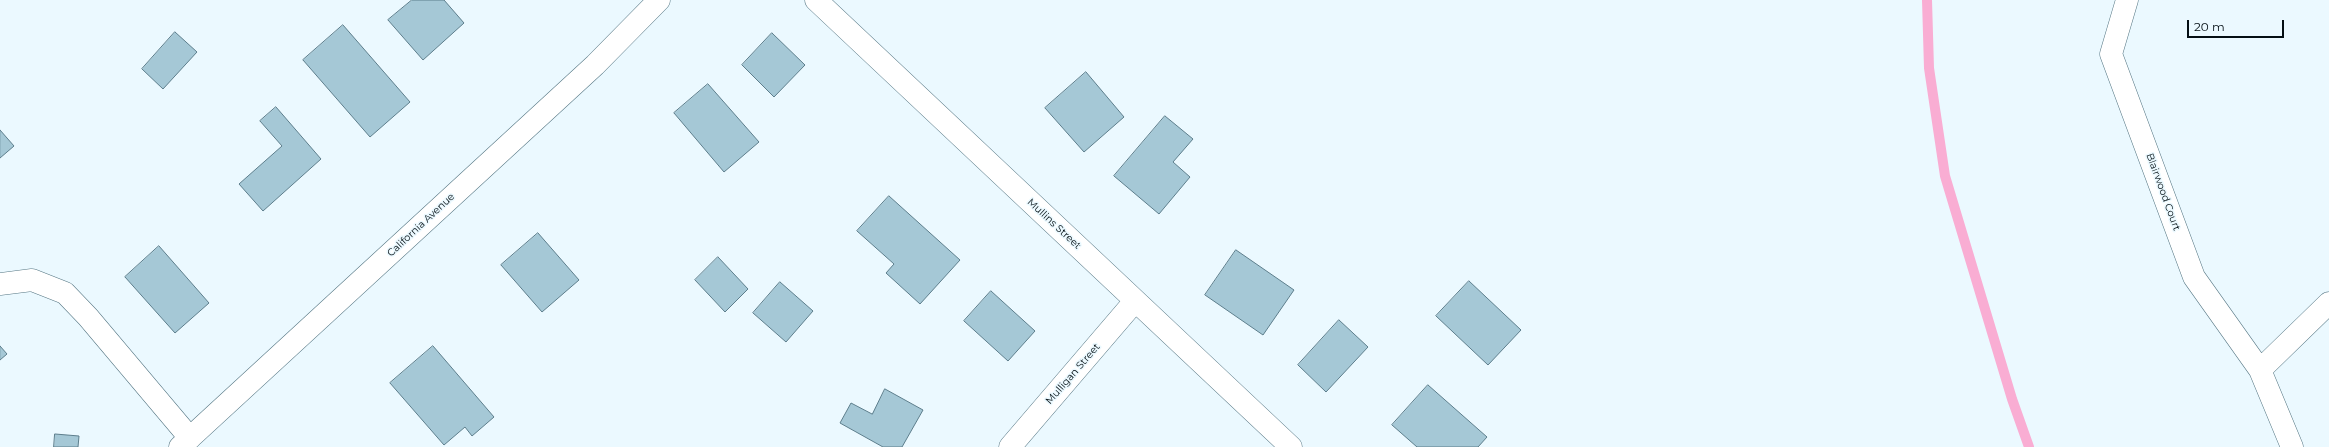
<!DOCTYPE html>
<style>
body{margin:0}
#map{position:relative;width:2329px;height:447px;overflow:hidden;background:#ebf9ff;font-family:Montserrat,sans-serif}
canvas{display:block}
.scale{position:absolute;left:2187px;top:20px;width:97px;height:18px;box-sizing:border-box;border:2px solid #040f14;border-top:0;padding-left:5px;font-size:12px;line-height:14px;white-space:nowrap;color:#040f14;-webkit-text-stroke:3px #ebf9ff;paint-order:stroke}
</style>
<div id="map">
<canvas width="2329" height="447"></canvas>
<div class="scale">20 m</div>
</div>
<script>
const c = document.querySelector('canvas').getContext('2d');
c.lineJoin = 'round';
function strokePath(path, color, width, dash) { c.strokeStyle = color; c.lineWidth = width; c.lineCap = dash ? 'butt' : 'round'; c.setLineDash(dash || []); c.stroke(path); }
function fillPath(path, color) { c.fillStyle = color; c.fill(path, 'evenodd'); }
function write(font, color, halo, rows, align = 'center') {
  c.font = font + ' Montserrat,sans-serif'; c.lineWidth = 3; c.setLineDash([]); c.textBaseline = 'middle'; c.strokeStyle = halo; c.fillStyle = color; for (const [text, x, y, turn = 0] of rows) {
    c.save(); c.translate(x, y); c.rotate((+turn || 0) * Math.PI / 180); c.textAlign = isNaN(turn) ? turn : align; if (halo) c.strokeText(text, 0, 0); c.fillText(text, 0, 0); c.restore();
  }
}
strokePath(new Path2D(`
 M1927,0L1929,68L1945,176L2012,399L2029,447`), '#f9add3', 10);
const building = new Path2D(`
 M412,0H444L464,23L423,60L388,20Z
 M343,25L410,102L370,137L303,60Z
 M175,32L197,52L163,89L142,69Z
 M772,33L805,65L774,97L742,65Z
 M1086,72L1124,117L1084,152L1045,108Z
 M708,84L759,142L724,172L674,113Z
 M276,107L321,159L263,211L239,184L282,146L260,121Z
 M1165,116L1193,139L1173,162L1190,177L1159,214L1114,176Z
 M0,130L14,146L0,158Z
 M889,196L960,260L920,304L886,273L894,264L857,231Z
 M538,233L579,280L542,312L501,265Z
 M159,246L209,303L175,333L125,277Z
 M1236,250L1294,290L1263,335L1205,295Z
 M718,257L748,289L725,312L695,280Z
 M1469,281L1521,330L1488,365L1436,316Z
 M780,282L813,311L786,342L753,313Z
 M991,291L1035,331L1008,361L964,321Z
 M1339,320L1368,347L1326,392L1298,365Z
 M0,346L7,354L0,360Z
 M433,346L494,417L472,436L465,427L444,445L390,383Z
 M1428,385L1487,437L1478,447H1417L1392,425Z
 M885,389L923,410L902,447H883L840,423L851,403L872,414Z
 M55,434L79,436L78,447H54Z`);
fillPath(building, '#a5c8d6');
strokePath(building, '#5d7e8c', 1);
const minor = new Path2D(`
 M816,0L1291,447
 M2127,0L2111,54L2194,277L2260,370L2292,447
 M0,284L32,280L65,293L88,317L190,438
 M2260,370L2329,303
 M180,447L595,65L659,0
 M1010,447L1135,301`);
strokePath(minor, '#557683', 23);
strokePath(minor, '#fff', 22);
write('10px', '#040f14', '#ebf9ff', [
 ["Blairwood Court",2163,192,70],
 ["Mullins Street",1054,224,43],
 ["California Avenue",421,225,-43],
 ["Mulligan Street",1073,374,-49]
]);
</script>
